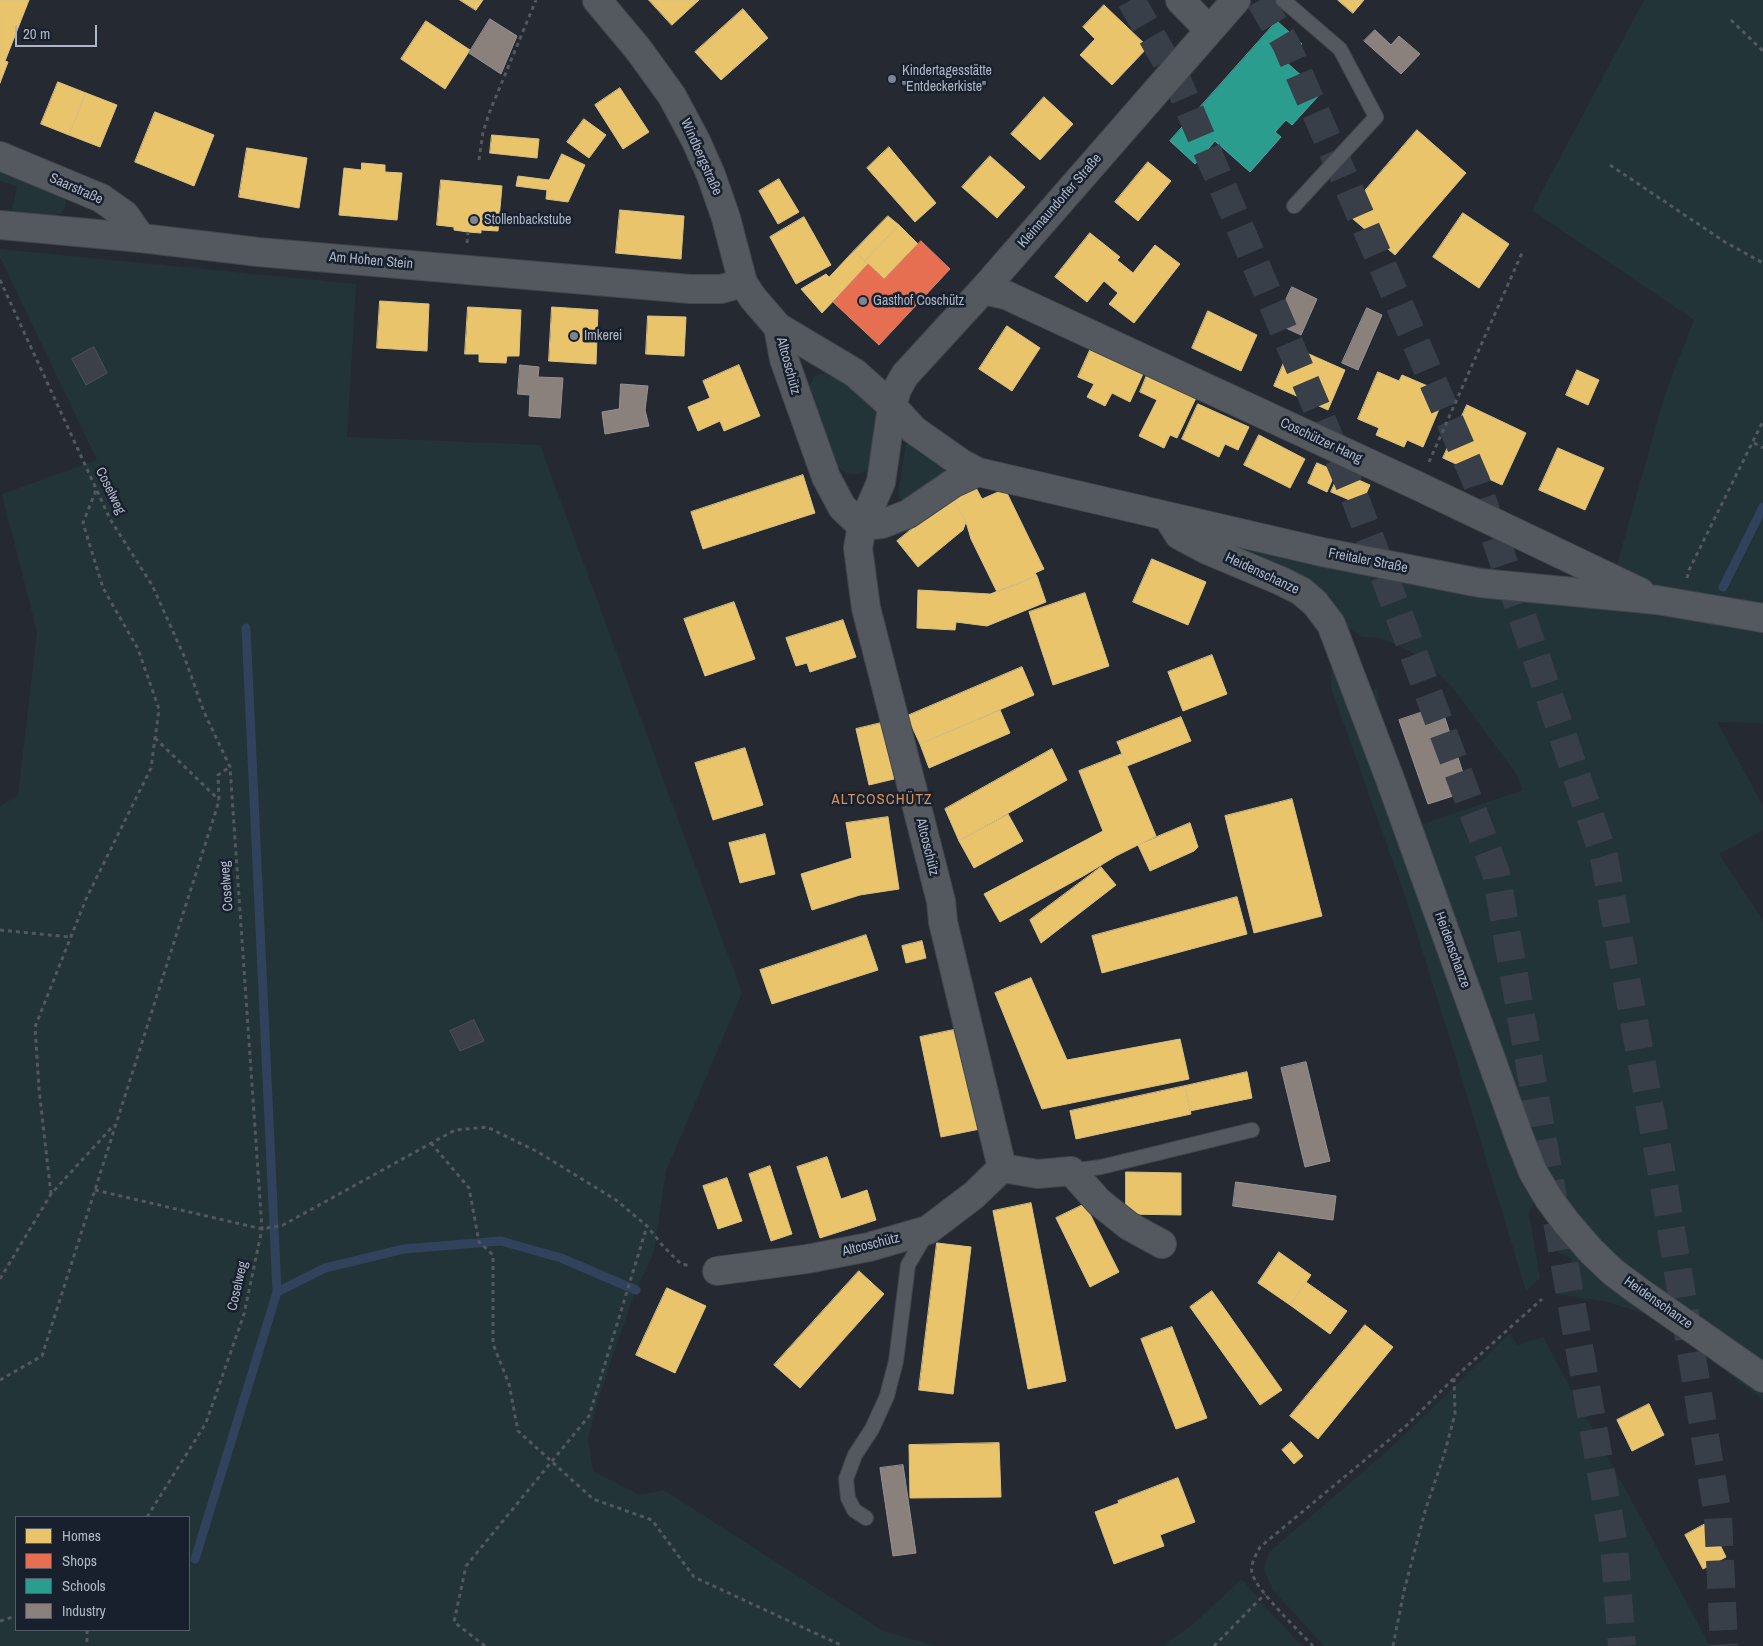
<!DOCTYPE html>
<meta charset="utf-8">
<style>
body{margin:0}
#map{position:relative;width:1763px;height:1646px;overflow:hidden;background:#252a32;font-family:"Archivo Narrow",sans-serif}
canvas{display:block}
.legend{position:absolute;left:15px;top:1516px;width:175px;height:115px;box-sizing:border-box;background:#18202d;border:1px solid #545c6a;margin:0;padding:6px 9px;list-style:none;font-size:15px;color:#adb6c5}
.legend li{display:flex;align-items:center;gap:10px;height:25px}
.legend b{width:25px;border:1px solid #545c6a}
.scale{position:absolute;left:15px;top:25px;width:82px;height:22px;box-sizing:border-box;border:2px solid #adb6c5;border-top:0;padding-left:6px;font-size:15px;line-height:18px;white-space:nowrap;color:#adb6c5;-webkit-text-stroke:4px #18202d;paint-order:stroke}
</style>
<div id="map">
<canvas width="1763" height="1646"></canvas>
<ul class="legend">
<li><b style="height:14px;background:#e9c46a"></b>Homes</li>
<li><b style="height:14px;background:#e76f51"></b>Shops</li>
<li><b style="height:14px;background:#2a9d8f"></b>Schools</li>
<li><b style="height:14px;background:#8a817c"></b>Industry</li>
</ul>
<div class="scale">20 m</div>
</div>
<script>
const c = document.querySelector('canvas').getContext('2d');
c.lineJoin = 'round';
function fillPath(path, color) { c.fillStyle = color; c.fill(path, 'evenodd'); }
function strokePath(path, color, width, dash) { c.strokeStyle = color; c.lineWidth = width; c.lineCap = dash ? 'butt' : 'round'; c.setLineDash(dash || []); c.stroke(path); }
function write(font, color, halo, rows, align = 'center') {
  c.font = font + ' "Archivo Narrow",sans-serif'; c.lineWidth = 5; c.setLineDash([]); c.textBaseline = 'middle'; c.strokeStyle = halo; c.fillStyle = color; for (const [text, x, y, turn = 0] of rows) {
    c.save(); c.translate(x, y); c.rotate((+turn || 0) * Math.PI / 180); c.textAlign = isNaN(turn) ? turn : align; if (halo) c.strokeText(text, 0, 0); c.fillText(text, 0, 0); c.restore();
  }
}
fillPath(new Path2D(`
 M1644,0H1763V723L1717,722L1763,806V830L1719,854L1763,921V1368L1636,1280L1550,1187L1370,694L1372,691L1378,688L1379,710L1420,825L1523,790L1515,772L1452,687L1424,659L1403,648L1380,638L1362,637L1206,536L1313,542L1611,586L1665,394L1694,320L1532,210Z
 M0,169L63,196L66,202C65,210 62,215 53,216L12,211L17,186L0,181Z
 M0,249L356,284L347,437L540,445L742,993L666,1171L654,1252L636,1290L613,1355L593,1417L588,1440L593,1471L639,1495L664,1490L883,1631L935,1646H0V806L18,795L37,632L2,494L97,460L0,257ZM16,1517H189V1630H16Z
 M822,373C836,376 870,398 875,412C877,420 872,462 867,469C859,480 843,473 837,465L810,392V386L814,377Z
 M906,444H911L951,472L907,502L899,498L898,494Z
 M1332,642L1537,1195L1529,1213L1540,1278L1526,1291L1445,1023L1405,896L1331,688Z
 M1554,1225L1763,1388V1400L1653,1316L1607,1302L1557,1294L1575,1284L1571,1258L1557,1252L1553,1228Z
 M1510,1333L1517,1345L1543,1337L1710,1646H1324L1272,1589L1264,1569L1269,1552L1391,1448Z
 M1242,1579L1268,1610L1302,1646H1163L1192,1625Z`), '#223438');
const homes = new Path2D(`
 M0,0H29L5,61L8,62L0,83Z
 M460,0H483L476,10Z
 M649,0H699L672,25Z
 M1338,0H1364L1353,13Z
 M1104,5L1148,47L1112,85L1080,55L1095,39L1083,27Z
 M743,9L768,38L721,80L695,52Z
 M426,21L470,50L445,89L401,59Z
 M58,82L86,93L69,135L41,124Z
 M620,88L649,132L623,149L595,105Z
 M86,93L117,105L100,147L69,135Z
 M1044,97L1073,124L1040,160L1011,134Z
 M155,112L214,135L194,186L135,162Z
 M584,119L606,135L589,158L567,142Z
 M1417,130L1466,173L1395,255L1346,213Z
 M492,135L539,139L537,158L490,153Z
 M889,147L936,203L915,222L867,168Z
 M247,148L307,158L299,208L239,197Z
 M562,154L585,165L568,202L546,199L547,190L516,186L518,176L549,180Z
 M990,156L1025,187L997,218L962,187Z
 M1148,162L1171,181L1138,221L1115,202Z
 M362,163L385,165V172L402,173L397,220L339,215L344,168L361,170Z
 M779,179L799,212L778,224L759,191Z
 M441,180L502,186L498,231L481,230V233L468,232L454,230V227L437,225Z
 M620,210L684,216L681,259L616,253Z
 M1463,213L1509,244L1479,288L1433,257Z
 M888,216L899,225L865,261L854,251Z
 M804,217L831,265L796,284L770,237Z
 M899,225L918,244L884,279L865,261Z
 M1090,233L1120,257L1117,260L1133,273L1155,245L1180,264L1134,323L1109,304L1118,293L1104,281L1087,302L1055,277Z
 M854,251L868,264L822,313L801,289L826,274L829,277Z
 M380,301L429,304L427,351L377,348Z
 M468,307L521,310L519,356H507L506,363L479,362V354H465Z
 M552,307L598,310L596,364L549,361Z
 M1208,311L1257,335L1241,371L1192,348Z
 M648,316L686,317L684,356L646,354Z
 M1007,326L1040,348L1012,391L979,369Z
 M1291,346L1345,370L1328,410L1274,386Z
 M1091,348L1143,374L1130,402L1112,393L1105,406L1087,397L1094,384L1078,377Z
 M739,365L760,416L724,431L720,421L698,431L688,407L710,398L703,381Z
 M1577,370L1599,380L1588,405L1566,395Z
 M1378,372L1399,381L1402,375L1430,387L1427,395L1442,402L1423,447L1407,440L1404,447L1376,435L1379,428L1358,419Z
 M1147,375L1196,398L1177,438L1170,435L1164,448L1139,436L1157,400L1140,392Z
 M1198,404L1249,427L1238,450L1225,444L1219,457L1182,439Z
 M1467,405L1526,433L1502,485L1443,458Z
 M1259,435L1305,459L1290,488L1244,465Z
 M1558,448L1604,468L1585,510L1539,490Z
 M1317,463L1336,471L1327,492L1308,483Z
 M1340,472L1370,485L1361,505L1331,492Z
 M803,475L815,513L703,549L691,512Z
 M975,486L982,499L1005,489L1044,569L1035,573L1037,576L997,592L971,539L966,522L952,497Z
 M952,497L966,522L963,530L918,567L897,541Z
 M1152,559L1206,582L1188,625L1133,602Z
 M1037,576L1046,602L987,626L956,622L955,630L917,628L918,590L990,594Z
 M1085,593L1109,666L1053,685L1029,612Z
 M734,602L755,659L705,676L684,619Z
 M843,620L856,657L810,672L807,663L796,666L786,638Z
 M1212,655L1227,694L1183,711L1168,672Z
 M1022,667L1034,695L920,744L907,716Z
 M1000,710L1010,733L929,768L920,744Z
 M1181,717L1191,741L1127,766L1117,742Z
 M881,723L894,779L869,785L856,729Z
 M745,748L763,805L713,820L695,763Z
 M1052,749L1067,780L959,841L945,809Z
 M1122,754L1156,836L1116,856L1085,875L1000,922L984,894L1103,831L1079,771Z
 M1292,799L1322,916L1254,933L1225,816Z
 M1008,814L1023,841L974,868L959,841Z
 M888,817L899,889L860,895L812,910L801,874L852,858L846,823Z
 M1190,823L1198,847L1194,851L1150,871L1138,845Z
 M765,834L775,874L740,883L729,843Z
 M1101,867L1116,885L1041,943L1030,920Z
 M1237,897L1247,934L1102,973L1092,936Z
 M866,935L878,970L772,1004L760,970Z
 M922,941L926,958L906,963L902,946Z
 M1031,978L1067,1060L1180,1039L1189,1079L1042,1109L995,993Z
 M958,1029L980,1129L941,1137L920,1037Z
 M1247,1072L1252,1098L1190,1111L1185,1086Z
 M1185,1086L1191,1114L1076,1139L1070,1111Z
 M827,1157L841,1199L867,1190L876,1220L820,1238L797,1167Z
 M770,1166L792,1234L771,1241L749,1174Z
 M1126,1172L1181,1173V1215L1126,1214Z
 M727,1178L742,1221L718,1229L703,1186Z
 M1031,1203L1066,1381L1028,1389L993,1211Z
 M1085,1204L1119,1272L1090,1287L1056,1218Z
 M937,1243L971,1247L953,1394L919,1390Z
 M1279,1252L1311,1275L1290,1305L1258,1283Z
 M859,1271L884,1294L800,1388L774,1365Z
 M1306,1282L1347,1311L1330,1334L1290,1305Z
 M667,1288L706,1306L675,1373L636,1355Z
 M1212,1291L1282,1390L1260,1405L1190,1307Z
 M1365,1325L1393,1347L1318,1439L1290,1416Z
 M1172,1327L1207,1418L1176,1429L1141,1339Z
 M1649,1404L1664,1435L1632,1451L1617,1420Z
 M1291,1442L1303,1456L1294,1464L1282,1450Z
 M999,1443L1001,1497L910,1498L909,1445Z
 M1178,1478L1195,1522L1160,1535L1164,1546L1114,1564L1095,1512L1119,1503L1118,1501Z
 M1709,1522L1726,1557L1703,1569L1685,1535Z`);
fillPath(homes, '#e9c46a');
strokePath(homes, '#d7c085', 1);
const shops = new Path2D(`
 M921,241L950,269L879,345L833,302L868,264L884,279Z`);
fillPath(shops, '#e76f51');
strokePath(shops, '#d68474', 1);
const schools = new Path2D(`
 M1277,21L1302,44L1286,62L1321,93L1292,125L1286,120L1275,132L1281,137L1250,172L1215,141L1195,164L1170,141Z`);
fillPath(schools, '#2a9d8f');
strokePath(schools, '#51a49f', 1);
const industry = new Path2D(`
 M490,19L517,36L501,74L469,53Z
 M1375,30L1391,45L1399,36L1420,54L1401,74L1364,41Z
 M1292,287L1317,299L1301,335L1275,323Z
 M1367,308L1382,315L1358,370L1342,363Z
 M520,365L539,367L538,377L563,378L560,418L529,416L530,395L518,394Z
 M621,384L648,386L645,410L649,426L605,434L602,412L619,409Z
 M1441,706L1469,791L1428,804L1399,720Z
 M1306,1062L1330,1161L1305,1167L1281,1068Z
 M1236,1182L1336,1196L1333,1220L1233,1206Z
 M903,1465L916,1553L893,1556L880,1468Z`);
fillPath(industry, '#8a817c');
strokePath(industry, '#949192', 1);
strokePath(new Path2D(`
 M1723,587L1763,507
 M277,1292L325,1268L404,1249L501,1241L561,1258L636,1290
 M195,1559L277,1292L246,628`), '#31425c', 9);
const building = new Path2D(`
 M94,347L107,373L86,385L72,359Z
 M474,1020L484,1041L460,1051L450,1031Z`);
fillPath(building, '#3c4149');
strokePath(building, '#4c525a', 1);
strokePath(new Path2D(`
 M1131,0L1177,80L1353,493L1496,873L1614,1546L1622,1646
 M1260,0L1286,44L1476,481L1604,857L1663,1180L1718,1516L1724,1646`), '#393f48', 28, [28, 14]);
const service = new Path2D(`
 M1283,0L1340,49L1376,117L1294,206
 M1071,1171L1101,1167L1252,1130
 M866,1518L854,1510L848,1498L846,1479L855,1455L872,1429L887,1396L896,1361L908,1265L928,1231`);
const minor = new Path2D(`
 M597,0L638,49L672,96L696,141L711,175L726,218L743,283L753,298L778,327L855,373L892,406L914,430L961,463L978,472L1322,552L1480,583L1657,600L1763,618
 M1180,0L1209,30
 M0,156L101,198L125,215L141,238
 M0,225L141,238L258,252L690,289H721L743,283
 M983,290L1006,295L1418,486L1640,592
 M778,327L784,359L826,477L842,507L862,526L882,524L908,514L952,484L978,472
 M1167,516L1179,535L1207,550L1281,581L1301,591L1315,603L1331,624L1390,779L1521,1142L1533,1172L1549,1199L1566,1222L1591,1251L1613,1272L1637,1290L1763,1378
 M1002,1168L943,922L941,901L866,608L858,548L862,526L881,482L892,406L897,389L905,375L983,290L1236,0
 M1002,1168L1038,1174L1071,1171L1099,1202L1129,1226L1162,1244
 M717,1271L807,1259L869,1247L928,1230L974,1195L1002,1168`);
strokePath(service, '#42464d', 16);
strokePath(minor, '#42464d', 30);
strokePath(new Path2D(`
 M1731,20L1763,51
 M479,160L483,132L490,111L536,0
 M1610,165L1725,242L1763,263
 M467,243L468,232
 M0,280L110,519L152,585L162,607L184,656L204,712L230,767L262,1229L244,1314L206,1423L147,1517
 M1754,443L1763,448
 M1429,462L1522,253
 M1687,578L1689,570L1763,421
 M155,738L219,800
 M0,930L70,937
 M431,1143L469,1188L479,1242L493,1255V1344L509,1384L518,1431L593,1499L652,1520L694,1577L843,1646
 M95,1190L262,1229L283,1225L455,1130L487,1127L538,1152L616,1200L647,1226L663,1246L681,1264L691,1266
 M51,1194L39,1089L35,1027L86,899L151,768L159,709L138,649L103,588L83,523L96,490
 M0,1279L51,1194L114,1125
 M0,1380L42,1356L219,801L218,775L230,767
 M0,1621L16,1616
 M87,1630V1646
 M485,1646L454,1622L466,1566L589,1416L647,1226
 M1214,1646L1265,1594
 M1313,1646C1300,1632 1256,1590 1252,1573C1250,1564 1256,1555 1260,1547L1407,1425L1454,1378L1542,1299
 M1393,1646L1404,1591L1426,1508L1444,1455L1455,1414L1454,1378`), '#52585e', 3, [4, 4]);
strokePath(service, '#545960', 14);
strokePath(minor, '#545960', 28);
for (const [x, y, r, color] of [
 [892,79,5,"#7d8592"],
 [474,220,5,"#7d8592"],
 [863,301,5,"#7d8592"],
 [574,336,5,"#7d8592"]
]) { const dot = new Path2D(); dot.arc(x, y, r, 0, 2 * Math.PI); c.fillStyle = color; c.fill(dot); strokePath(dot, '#18202d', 2); }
write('14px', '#adb6c5', '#18202d', [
 ["Kindertagesstätte",902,71],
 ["\"Entdeckerkiste\"",902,87],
 ["Stollenbackstube",484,220],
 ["Gasthof Coschütz",873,301],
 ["Imkerei",584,336]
], 'left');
write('14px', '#adb6c5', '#18202d', [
 ["Windbergstraße",701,157,66],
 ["Saarstraße",76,189,24],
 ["Kleinnaundorfer Straße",1060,201,-49],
 ["Am Hohen Stein",371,261,5],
 ["Altcoschütz",788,366,75],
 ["Coschützer Hang",1321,441,25],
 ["Coselweg",110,491,64],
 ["Freitaler Straße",1368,561,11],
 ["Heidenschanze",1262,574,25],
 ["Altcoschütz",927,847,76],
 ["Coselweg",227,886,-94],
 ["Heidenschanze",1452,950,70],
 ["Altcoschütz",871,1245,-14],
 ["Coselweg",238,1286,-77],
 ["Heidenschanze",1658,1303,35]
]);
c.letterSpacing = '1px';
write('15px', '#d79156', '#18202d', [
 ["ALTCOSCHÜTZ",882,800]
]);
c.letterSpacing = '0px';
</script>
